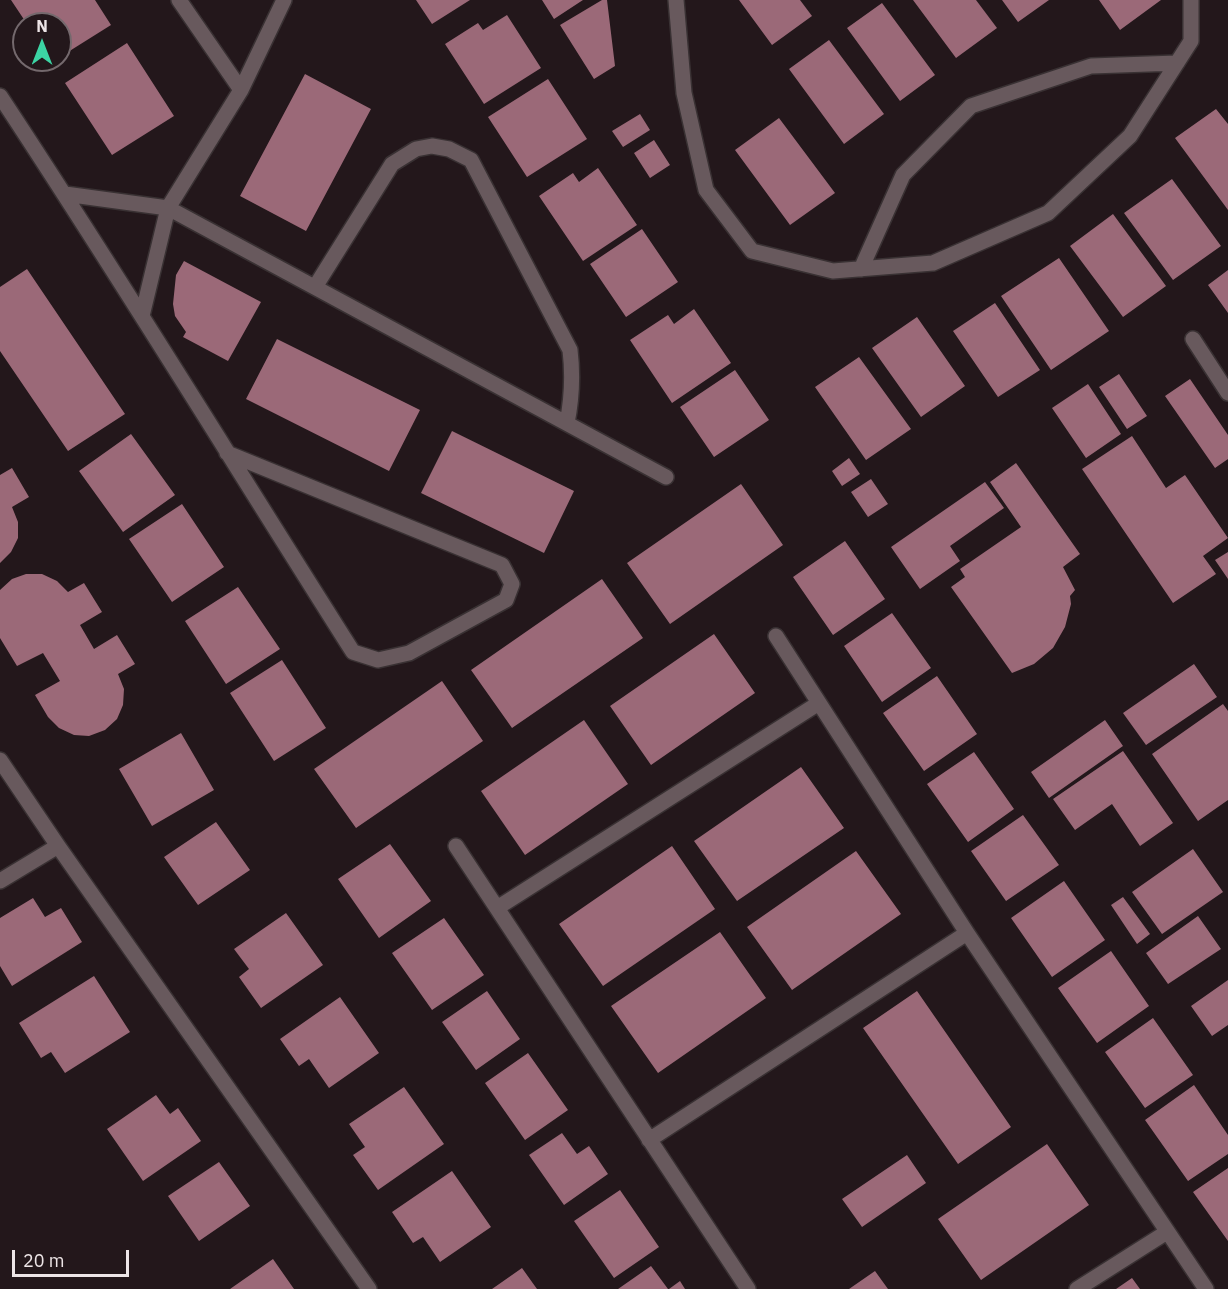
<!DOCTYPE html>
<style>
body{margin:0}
#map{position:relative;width:1228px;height:1289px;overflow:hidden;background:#23171b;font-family:"IBM Plex Sans",sans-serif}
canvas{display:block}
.north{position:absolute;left:12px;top:12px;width:60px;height:60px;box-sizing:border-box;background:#23171b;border:2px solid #74696d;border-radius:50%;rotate:0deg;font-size:16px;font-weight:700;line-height:24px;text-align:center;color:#ede5e7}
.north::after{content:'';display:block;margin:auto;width:21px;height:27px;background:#3cd4a4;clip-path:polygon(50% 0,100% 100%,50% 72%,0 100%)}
.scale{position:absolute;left:12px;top:1250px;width:117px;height:27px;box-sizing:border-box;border:3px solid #ede5e7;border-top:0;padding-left:8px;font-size:18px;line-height:21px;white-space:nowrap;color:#ede5e7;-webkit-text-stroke:4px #23171b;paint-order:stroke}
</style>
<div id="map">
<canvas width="1228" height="1289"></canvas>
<div class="north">N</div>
<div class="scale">20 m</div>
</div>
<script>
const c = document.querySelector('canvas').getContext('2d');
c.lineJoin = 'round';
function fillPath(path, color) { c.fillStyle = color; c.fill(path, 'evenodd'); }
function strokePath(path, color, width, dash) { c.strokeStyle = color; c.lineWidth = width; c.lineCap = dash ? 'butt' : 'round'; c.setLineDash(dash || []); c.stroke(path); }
fillPath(new Path2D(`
 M11,0H95L111,25L60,57V24H27Z
 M416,0H470L432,24Z
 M542,0H583L554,19Z
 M602,0H607L615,66L594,79L560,25Z
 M739,0H800L812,16L772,45Z
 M913,0H976L997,28L956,58Z
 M1002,0H1049L1018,22Z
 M1099,0H1161L1120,30Z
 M882,3L935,75L900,101L847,28Z
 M507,15L541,68L484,104L445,44L478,23L483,30Z
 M829,40L884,114L844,144L789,69Z
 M127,43L174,116L112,155L65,83Z
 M305,74L371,109L306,231L240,196Z
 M548,79L587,139L527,177L488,117Z
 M1216,109L1228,124V210L1175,138Z
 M640,114L650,130L623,147L612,131Z
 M779,118L835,193L790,225L735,150Z
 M654,140L670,165L650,178L634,153Z
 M598,168L637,225L583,261L539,196L573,173L579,182Z
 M1172,179L1221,246L1173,280L1124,213Z
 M1113,214L1166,286L1123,317L1070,246Z
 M642,229L678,282L626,317L590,264Z
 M1059,258L1109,331L1051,370L1001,296Z
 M184,261L261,302L228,361L183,337L186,332L175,316L173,304L176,275Z
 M27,269L125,414L68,451L0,351V287Z
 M1228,270V313L1208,285Z
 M995,303L1040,370L998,397L953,331Z
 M694,309L731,363L672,403L630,340L668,315L674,324Z
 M917,317L965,386L921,417L872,348Z
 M277,339L420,410L389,471L246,399Z
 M859,357L911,429L866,460L815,387Z
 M735,370L769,420L714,457L680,407Z
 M1119,374L1147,416L1127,429L1099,387Z
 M1190,379L1228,435V459L1215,468L1165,396Z
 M1088,384L1121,434L1086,458L1052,408Z
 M452,431L574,491L544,553L421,493Z
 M131,434L175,495L123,532L79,471Z
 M1132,436L1166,488L1185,475L1228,538L1203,556L1216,574L1173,603L1082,469Z
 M849,458L860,474L842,486L832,471Z
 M1016,463L1080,554L1063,567L1075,590L1070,596L1071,604L1065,627L1053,648L1034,664L1012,673L951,587L965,577L960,569L1021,527L990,482Z
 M12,468L29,497L12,507L18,522V538L11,552L0,563V475Z
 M871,479L888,504L868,517L851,492Z
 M985,482L1004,508L950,546L960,561L920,589L891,547Z
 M741,484L783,545L670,624L627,563Z
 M182,504L224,567L172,602L129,539Z
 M845,541L885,599L833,635L793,577Z
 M1228,552V579L1215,560Z
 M26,574H42L57,581L68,592L84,583L102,612L80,625L94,649L117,635L135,664L118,674L124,689L123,705L117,719L105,730L89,736L74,735L59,728L48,717L35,695L60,681L43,653L17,666L0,638V590L12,579Z
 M602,579L643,638L512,728L471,670Z
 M238,587L280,649L226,684L185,621Z
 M892,613L931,668L882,702L844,646Z
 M714,634L755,693L651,765L610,706Z
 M282,660L326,728L274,761L230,693Z
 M1194,664L1217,697L1146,745L1123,713Z
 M937,676L977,734L924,771L883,713Z
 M442,681L483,741L356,828L314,769Z
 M1223,704L1228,711V800L1198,821L1152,754Z
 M584,720L628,784L525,855L481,791Z
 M1105,720L1123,746L1049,798L1031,772Z
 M181,733L214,790L152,826L119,769Z
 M1123,751L1173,823L1140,846L1112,804L1075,830L1053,799Z
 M974,752L1014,809L968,842L927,784Z
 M801,767L844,828L737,901L694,841Z
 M1023,815L1059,865L1006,901L971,851Z
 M216,822L250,870L198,905L164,857Z
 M390,844L431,901L379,938L338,879Z
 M672,846L715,909L603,986L559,924Z
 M1193,849L1223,892L1162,934L1132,892Z
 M856,851L901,914L792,990L747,927Z
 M1064,881L1105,940L1052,977L1011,918Z
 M1123,897L1150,934L1137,944L1111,905Z
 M33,898L45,917L61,908L82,942L12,986L0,966V918Z
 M286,913L323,965L261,1008L239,977L249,969L234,949Z
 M1198,916L1221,949L1168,984L1146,953Z
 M444,918L484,975L432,1010L392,953Z
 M720,932L766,998L658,1073L611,1006Z
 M1111,951L1149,1006L1097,1043L1058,988Z
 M94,976L130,1032L65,1073L51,1052L41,1058L19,1023Z
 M1228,980V1025L1212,1036L1191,1006Z
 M487,991L520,1039L476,1070L442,1022Z
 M917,991L1011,1127L958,1164L863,1028Z
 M340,997L379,1053L329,1088L309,1059L299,1066L280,1039Z
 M1153,1018L1193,1075L1145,1108L1105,1052Z
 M528,1053L568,1110L525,1140L485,1083Z
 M1194,1085L1228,1135V1154L1188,1181L1145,1120Z
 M404,1087L444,1144L378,1190L353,1155L365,1147L349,1124Z
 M156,1095L170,1114L178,1108L201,1141L143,1181L107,1129Z
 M562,1133L577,1154L589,1146L608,1174L564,1205L529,1155Z
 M1047,1144L1089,1205L981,1280L938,1219Z
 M907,1155L926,1183L862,1227L842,1199Z
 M219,1162L250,1206L199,1241L168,1196Z
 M1228,1168V1241L1193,1192Z
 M452,1171L491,1227L440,1262L423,1237L413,1243L392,1212Z
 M620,1190L659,1247L614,1278L574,1221Z
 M273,1259L294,1289H230Z
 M651,1266L668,1289H618Z
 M522,1268L537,1289H492Z
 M875,1271L888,1289H849Z
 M1132,1278L1140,1289H1116Z
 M680,1281L685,1289H669Z`), '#9b6978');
const lane = new Path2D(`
 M1193,339L1228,393
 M776,636L967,933L1206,1289
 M456,846L748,1289
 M497,908L819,703
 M649,1140L967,933
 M1077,1289L1167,1232`);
const street = new Path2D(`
 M179,0L241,90
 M676,0L684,93L706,190L752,251L833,271L933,263L1048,213L1130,136L1191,41V0
 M0,96C121,279 235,466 353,652L378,660L409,653L506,600L512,584L502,565L227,453
 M65,194L168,208L666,477
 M861,269L903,175L971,106L1091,66L1177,63
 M315,287L392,164L416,149L432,146L449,149L471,160L570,350C573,375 572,398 567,423
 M142,316L168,208L241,90L284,0
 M0,760L58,846L369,1289
 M0,881L58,846`);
strokePath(lane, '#393133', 18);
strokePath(street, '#393133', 18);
strokePath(lane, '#68595d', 15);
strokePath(street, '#68595d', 15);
</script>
